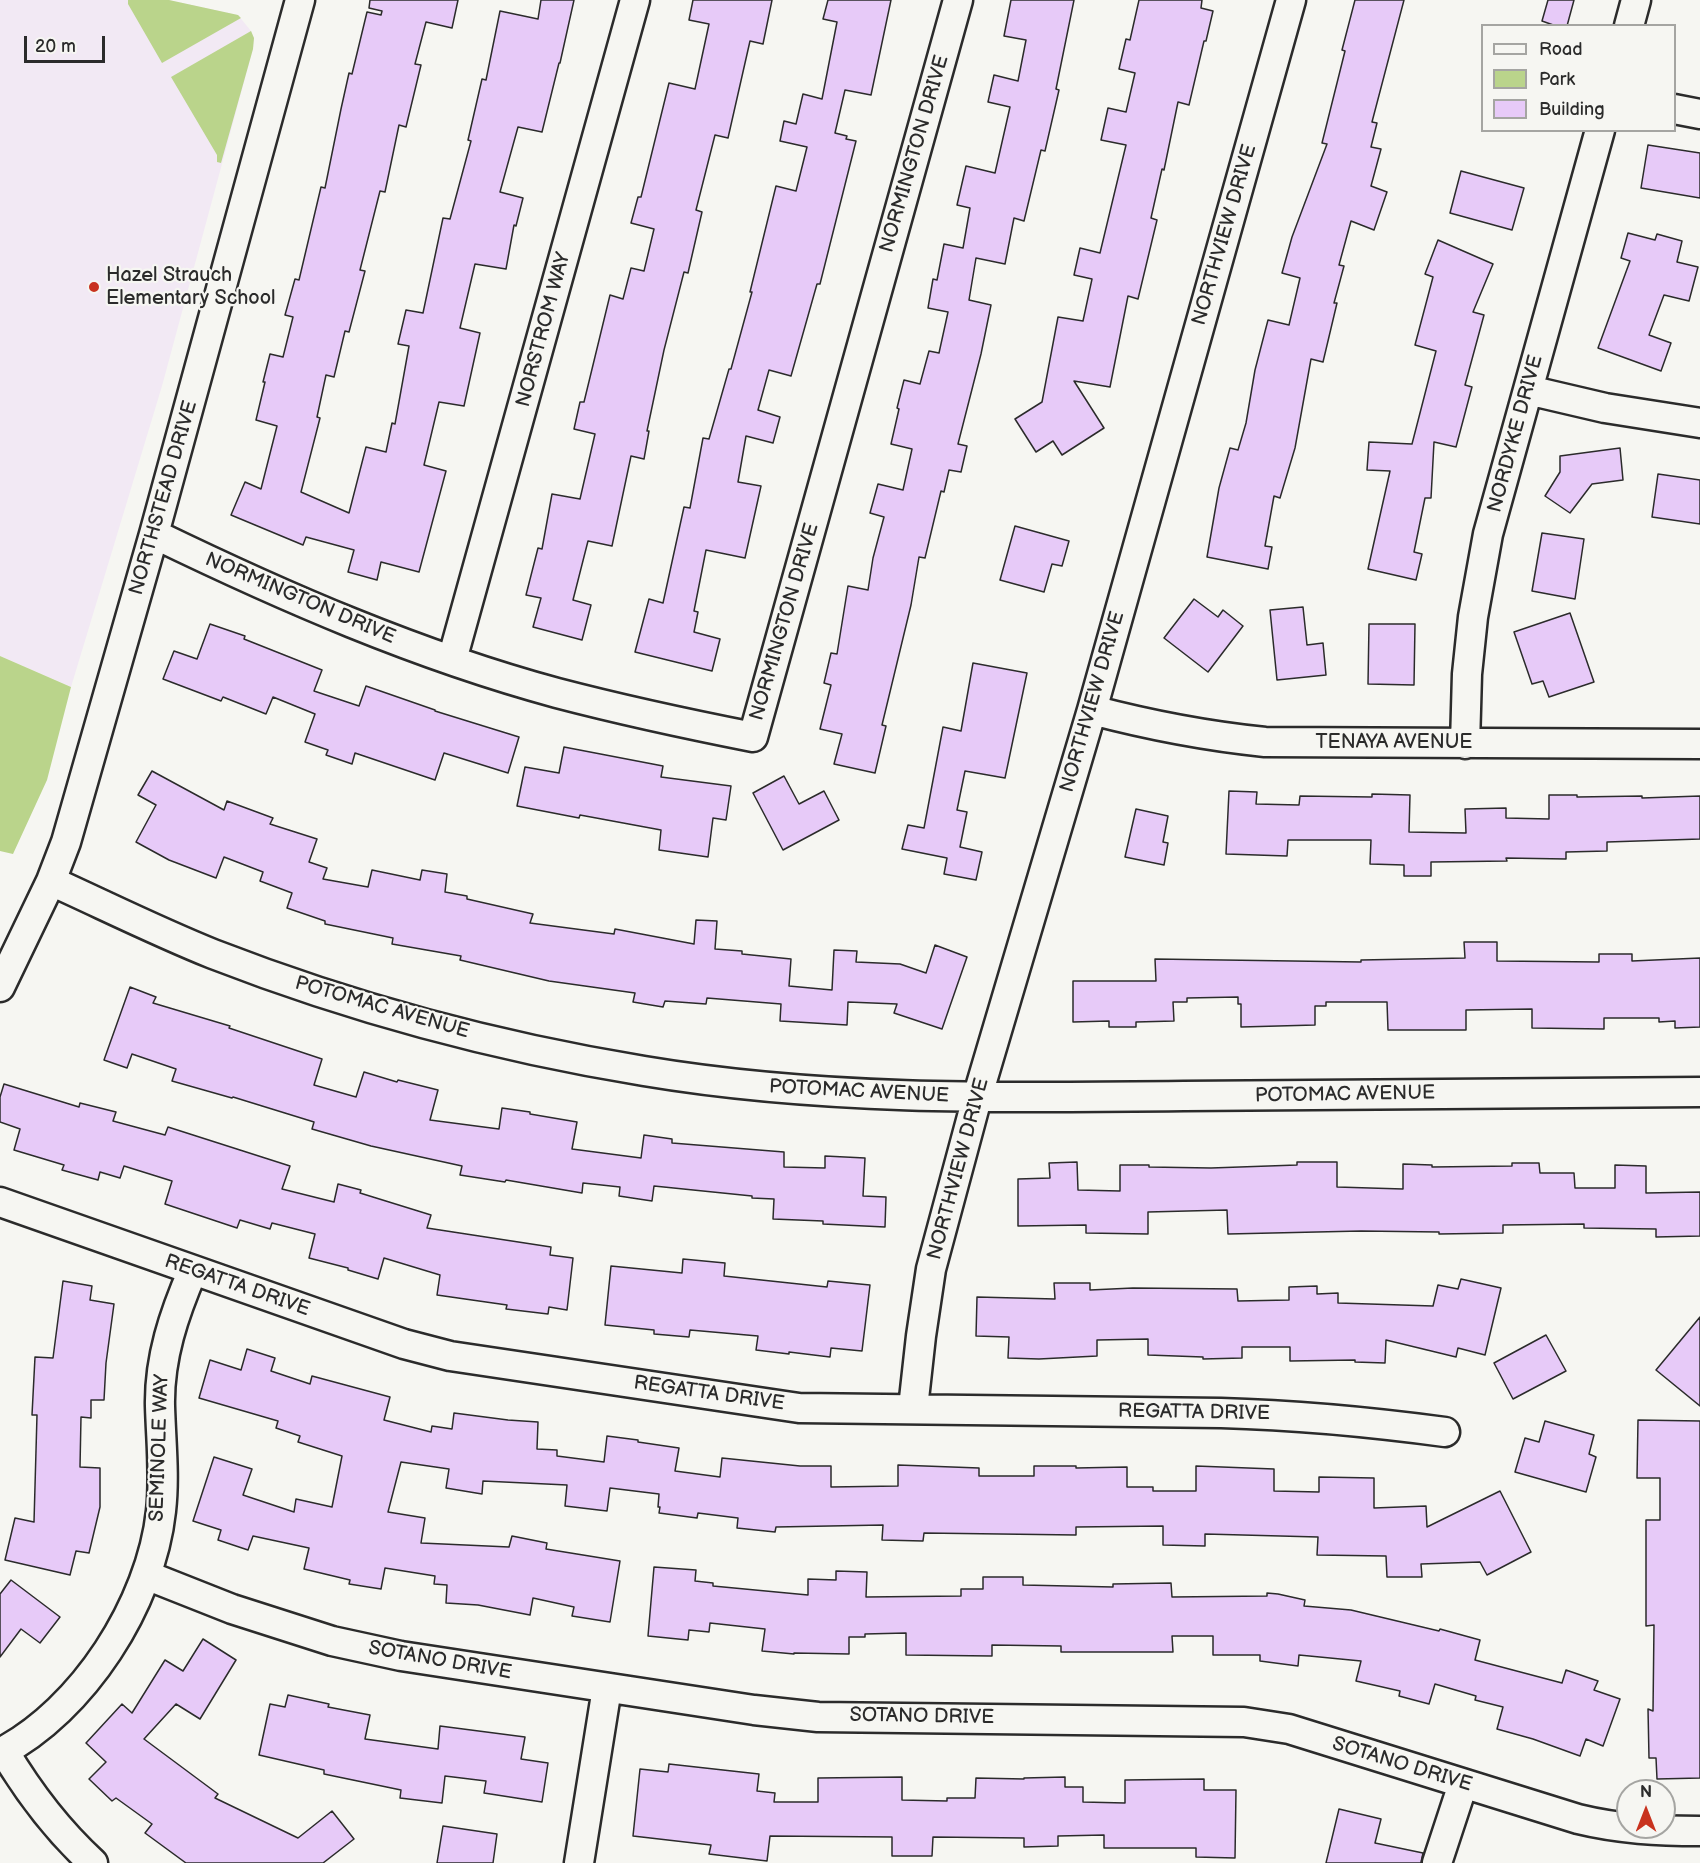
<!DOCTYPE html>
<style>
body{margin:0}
#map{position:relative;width:1700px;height:1863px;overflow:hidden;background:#f6f6f2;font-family:"Balsamiq Sans",sans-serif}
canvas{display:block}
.legend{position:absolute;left:1481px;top:24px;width:195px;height:108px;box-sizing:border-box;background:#f6f6f2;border:2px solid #a5a5a2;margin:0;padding:8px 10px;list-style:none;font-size:18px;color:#2b2b2b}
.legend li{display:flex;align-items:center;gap:12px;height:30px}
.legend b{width:30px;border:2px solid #a5a5a2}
.north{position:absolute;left:1616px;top:1779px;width:60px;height:60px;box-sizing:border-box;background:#f6f6f2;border:2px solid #a5a5a2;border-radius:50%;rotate:0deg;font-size:16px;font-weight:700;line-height:24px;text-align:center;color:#2b2b2b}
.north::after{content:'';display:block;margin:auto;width:21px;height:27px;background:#c8321e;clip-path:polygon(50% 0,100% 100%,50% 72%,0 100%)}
.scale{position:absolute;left:24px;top:36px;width:81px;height:27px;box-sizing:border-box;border:3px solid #2b2b2b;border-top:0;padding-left:8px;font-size:18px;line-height:21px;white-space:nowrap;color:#2b2b2b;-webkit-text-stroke:4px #f6f6f2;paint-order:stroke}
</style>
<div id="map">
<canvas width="1700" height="1863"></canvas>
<ul class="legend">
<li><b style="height:8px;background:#f6f6f2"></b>Road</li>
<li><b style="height:16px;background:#bad48b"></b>Park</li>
<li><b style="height:16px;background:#e7caf8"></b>Building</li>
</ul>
<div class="north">N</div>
<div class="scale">20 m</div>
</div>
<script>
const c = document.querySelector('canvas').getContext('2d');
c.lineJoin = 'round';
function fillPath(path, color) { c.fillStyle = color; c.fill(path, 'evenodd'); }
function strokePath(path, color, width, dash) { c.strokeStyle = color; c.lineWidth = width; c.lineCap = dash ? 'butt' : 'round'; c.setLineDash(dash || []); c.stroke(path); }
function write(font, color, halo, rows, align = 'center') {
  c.font = font + ' "Balsamiq Sans",sans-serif'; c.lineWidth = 4.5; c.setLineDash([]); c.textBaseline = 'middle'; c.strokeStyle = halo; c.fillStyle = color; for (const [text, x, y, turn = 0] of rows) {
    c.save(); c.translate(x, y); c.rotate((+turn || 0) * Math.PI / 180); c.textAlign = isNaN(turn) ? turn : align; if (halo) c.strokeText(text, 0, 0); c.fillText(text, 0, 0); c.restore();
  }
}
fillPath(new Path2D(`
 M0,0H169L238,15L251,31L254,38L253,49L162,386L71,687L0,656Z`), '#f2e9f4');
fillPath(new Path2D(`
 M128,0H169L238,15L241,18L162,63L128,4Z
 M251,31L254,38L253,49L221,163L217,162V155L171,77Z
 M0,656L71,687L47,780L13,854L0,851Z`), '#bad48b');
const building = new Path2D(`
 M370,0H458L452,28L426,22L415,64L421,65L406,127L399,125L385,192L380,191L360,270L365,271L349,332L345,331L334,377L326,375L317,417L320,418L301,492L349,513L366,447L386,452L392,423L395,424L409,346L398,344L406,310L423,313L443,218L450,219L471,141L468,140L482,79L486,80L500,11L538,19L541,0H574L560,63H559L542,132L518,127L500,192L523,198L516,226L514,225L506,269L475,264L460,328L480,333L464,406L439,402L424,465L446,471L419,572L381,562L377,580L348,572L354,550L306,537L303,545L231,515L245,482L261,489L277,426L256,420L265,382H263L270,354L283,357L293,317L285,315L295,279L299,280L321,187L325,188L341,109L349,73L352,74L367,12L381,15L382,11L369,8Z
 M693,0H772L763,44L750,41L728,138L715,135L696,210L702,212L688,273L684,272L664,350L647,431H649L644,459L631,456L612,546L588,541L573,600L591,605L582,640L533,627L541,598L526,595L538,548L542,549L552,494L580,499L595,434L574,429L580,402H584L610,295L623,299L631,268L644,271L654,229L631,223L638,197H641L669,83L695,89L709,24L689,20Z
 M828,0H891L871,95L845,90L835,133L847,136L846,139L856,141L820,284H817L791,376L769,370L758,410L780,417L773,443L746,436L738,482L761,486L745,558L706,550L694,611L698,612L694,632L720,639L712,671L635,652L649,599L663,603L684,507L690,508L703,438L709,439L729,369H731L752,292H750L776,186L796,191L807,147L780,141L784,121L796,124L803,94L822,99L837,22L823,19Z
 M1011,0H1074L1056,89L1059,90L1045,151L1041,150L1024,221L1014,218L1005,264L976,258L969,300L991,305L981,354L958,444L967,446L961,472L949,470L944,492L941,491L925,558L919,557L911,605L882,725L886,726L875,773L834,764L842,734L820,729L831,685L824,683L831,653L837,654L848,586L868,590L873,558L884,517L870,513L878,484L903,490L912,449L891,444L899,409L897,408L904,380L920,384L929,351L939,353L948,312L928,308L933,279L937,280L944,244L963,248L970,208L957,205L966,166L995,173L1010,107L988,102L994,75L1018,81L1026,40L1004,36Z
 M1139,0H1202L1201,8L1213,11L1206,41H1204L1189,105L1178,102L1164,170L1162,169L1151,218L1157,220L1138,299L1128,296L1110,387L1074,381L1104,428L1062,455L1053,441L1036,452L1015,419L1042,402L1058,317L1083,321L1092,279L1074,275L1080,248L1100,253L1126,145L1101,140L1108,108L1126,112L1135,73L1119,69L1126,39L1130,40Z
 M1355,0H1404L1372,122L1377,123L1371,147L1381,149L1371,186L1387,192L1374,230L1351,221L1339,265L1344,266L1334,303H1337L1323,362L1311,359L1295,448L1280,498L1274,496L1265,546L1272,547L1268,569L1207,557L1219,488L1230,448L1238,450L1246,423L1255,370L1268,320L1289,325L1300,278L1282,273L1292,237L1327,144L1322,143L1345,51L1342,50Z
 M1548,0H1574L1567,26H1556L1542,21Z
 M1648,145L1700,153V198L1641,188Z
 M1461,171L1524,188L1512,230L1450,213Z
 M1628,233L1655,240L1657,234L1682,241L1677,262L1698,267L1689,301L1664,295L1649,335L1671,343L1661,371L1598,348L1630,261L1621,258Z
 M1438,240L1493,264L1473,312L1484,315L1465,385L1472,387L1456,447L1434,442L1431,498H1425L1414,552L1422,554L1416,580L1368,569L1390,471L1367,470L1369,442L1412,444L1436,351L1415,345L1433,277L1425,274Z
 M1620,448L1623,480L1592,484L1570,513L1545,496L1560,472V456Z
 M1658,474L1700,480V524L1652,517Z
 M1015,526L1069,541L1062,566L1052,564L1044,592L1000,580Z
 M1542,533L1584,539L1575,599L1532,591Z
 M1194,599L1218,617L1223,610L1243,626L1208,672L1164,638Z
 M1303,607L1307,645L1323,643L1326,675L1277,680L1270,610Z
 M1570,613L1594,682L1549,697L1543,681L1532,684L1514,632Z
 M210,624L245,636L244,639L322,670L314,691L359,706L366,686L435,710V711L519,737L508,773L444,753L435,780L355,753L352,764L326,755L328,750L305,742L315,714L273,697L266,714L223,697L221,701L163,679L174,651L197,659Z
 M1369,624H1415L1414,685L1368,684Z
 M973,663L1027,673L1005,778L965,771L957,810L967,812L960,847L982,852L976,880L944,874L947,858L902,849L908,825L924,828L943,727L961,731Z
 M564,747L663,766L661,777L731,786L726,820L713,818L708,857L659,850L661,830L580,815L579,818L517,806L525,767L559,773Z
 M152,771L224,810L227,801L273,818L270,824L317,839L309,862L327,868L323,879L368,887L372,870L420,880L422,870L447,874L445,892L467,896V899L533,914L530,923L614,934L615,929L694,944L696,920L717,921L715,949L742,951V954L791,959L789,986L832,990L834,950L857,951L856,962L900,964L926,973L935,945L967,957L942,1029L894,1013L897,1004L848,1002L847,1025L780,1021L781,1004L707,998L706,1004L665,1001L663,1007L633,1002L635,993L549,981L460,960L461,956L392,944L393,938L325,924V921L287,908L292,893L260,881L263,872L224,857L216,878L169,860L136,842L156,805L138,795Z
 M784,776L799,804L824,791L839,820L783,850L753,793Z
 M1229,791L1257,792L1256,804L1299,805L1300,796L1372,797V794L1410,795L1409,832L1466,833L1465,809L1506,808V818L1549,819V795H1577V797L1642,796V798L1700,796V839L1607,842V851L1566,852V859L1506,858L1507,861L1431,862V876H1404V865L1370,864L1371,840H1288L1287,856L1226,854Z
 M1136,809L1168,816L1163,842L1168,843L1164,865L1125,857Z
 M1464,942H1497V961L1599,962V954H1632V961L1700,958V1027L1675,1028V1021L1659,1022V1018H1604V1029L1532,1028V1009L1466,1010V1030H1388L1387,1002H1326V1006H1315V1025L1241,1027V1004H1238V997L1187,998V1002H1173L1174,1021L1136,1022V1027H1109V1021L1073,1022V981H1156L1155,959L1361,962V960L1465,958Z
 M130,987L156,997L153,1003L230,1026L229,1028L322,1059L314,1085L356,1097L364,1072L397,1082L398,1080L438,1090L430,1120L499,1129L502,1108L530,1112V1114L577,1122L572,1149L641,1158L644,1135L672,1139V1143L784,1152V1167L825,1168V1156L865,1158L863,1196L886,1197L885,1227L823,1224V1221L773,1219L774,1199L752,1198V1196L654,1186L652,1201L619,1196L620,1187L583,1183L582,1193L506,1180L505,1182L460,1175L462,1166L371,1146L312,1129L314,1122L233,1097L232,1098L172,1081L176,1069L132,1054L127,1068L104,1060Z
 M4,1084L79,1107L80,1103L116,1112L113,1121L165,1135L168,1127L290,1166L282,1189L334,1202L338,1184L361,1190L360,1193L431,1215L427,1228L551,1247L550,1255L573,1258L567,1310L549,1307L548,1314L506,1309L507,1305L437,1295L440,1275L384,1258L378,1279L348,1270V1268L309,1258L315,1234L272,1223L270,1229L240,1220L237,1228L165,1204L172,1181L124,1166L120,1178L100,1172L98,1180L62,1170L64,1165L14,1150L20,1129L0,1122V1097Z
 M1077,1162L1078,1190L1120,1191V1165H1149V1167L1211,1168L1297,1165V1162H1337V1187L1403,1189V1164L1432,1165V1167L1512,1166V1163H1539L1540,1173H1574L1575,1188H1615V1165L1646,1166V1193L1700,1192V1236L1656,1237V1229L1584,1228V1224L1503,1225V1233L1439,1234V1232L1361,1231L1228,1234L1227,1210L1148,1212V1234L1086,1233V1225L1018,1226V1179L1050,1178L1049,1163Z
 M683,1259L725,1263L724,1276L827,1287L828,1281L870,1285L862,1351L831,1348L830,1357L789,1352V1354L756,1350L758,1336L690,1330L689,1337L654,1334V1330L605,1325L611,1266L682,1273Z
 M1461,1279L1501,1288L1485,1355L1458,1348L1456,1357L1386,1340L1385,1363L1355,1362V1360L1290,1361V1347H1242V1358L1203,1359V1357L1148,1355V1339L1097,1340V1356L1039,1359L1008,1358L1009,1337L976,1336L977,1297L1055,1299L1054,1283H1090V1290L1133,1288L1237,1289L1238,1301L1289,1300V1287L1317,1286V1294L1338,1293V1303L1433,1306L1438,1285L1458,1289Z
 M63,1281L92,1286L90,1300L114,1304L106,1363L104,1400H91V1418L81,1417L80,1467L100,1468V1507L89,1553L76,1551L70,1575L5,1560L15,1518L34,1522L37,1415H32L35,1357L53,1358Z
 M1700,1317V1406L1656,1370Z
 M1546,1335L1566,1371L1513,1399L1494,1363Z
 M247,1349L275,1358L271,1371L310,1384L312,1376L390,1397L384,1420L431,1432L432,1426L452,1429L454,1413L508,1420L538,1422L537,1449L557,1450V1456L604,1462L607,1436L638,1440V1442L679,1448L675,1471L720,1477L722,1458L800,1466H831V1487L898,1486V1465L979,1468V1476H1034V1466H1076V1468L1127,1467V1487H1153V1491H1196V1466L1274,1469V1491L1319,1492V1477L1374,1478V1508L1426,1506L1427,1527L1500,1491L1531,1552L1487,1575L1480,1562L1421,1564L1422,1577H1387L1386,1556L1317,1555L1318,1537L1205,1534V1546L1163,1545V1526L1076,1527V1535L924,1533L923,1541L882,1540L883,1525L776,1527L775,1532L737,1528L738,1518L698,1513L697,1518L659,1513L660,1507H658L659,1494L610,1488L607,1511L565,1506L567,1485L483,1481L482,1494L446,1488L449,1469L401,1462L388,1512L425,1518L421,1543L509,1547L512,1536L547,1543L546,1549L620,1561L610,1622L572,1616L574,1607L533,1598L530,1615L478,1605L446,1603L447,1585L434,1584L435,1576L385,1568L381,1589L349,1584L350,1580L304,1569L309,1548L253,1536L248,1550L218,1540L221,1530L193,1521L214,1457L252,1469L243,1495L294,1512L296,1499L332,1507L342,1456L298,1442L300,1436L276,1428L278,1421L199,1398L210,1360L241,1370Z
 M1638,1420L1700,1421V1778L1657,1779L1656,1758H1649L1648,1709L1653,1711L1654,1625L1646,1626V1520H1660V1478H1637Z
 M1545,1421L1594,1435L1589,1454L1596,1457L1586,1492L1515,1472L1525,1438L1539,1442Z
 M654,1567L696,1570L695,1581L713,1583V1586L808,1595V1579L836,1580V1571L867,1572L866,1597L961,1596V1589H983V1577H1023V1585L1113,1587V1584L1171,1583L1172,1597L1267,1596V1593L1278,1594L1305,1600L1304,1606L1351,1610L1439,1631L1440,1629L1480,1640L1475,1660L1562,1683L1566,1670L1598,1681L1594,1690L1620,1699L1603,1746L1586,1739L1580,1756L1533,1739L1497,1729L1503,1707L1475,1700L1476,1696L1435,1684L1429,1704L1399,1696L1400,1691L1356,1681L1361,1661L1299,1655L1298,1666L1260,1661V1655H1213V1636H1172L1173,1652H1061V1646L992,1645V1656L906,1655V1633L865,1634V1637H849V1654L794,1653V1654L762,1651L765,1629L710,1623L709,1632L689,1630L688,1640L648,1636Z
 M11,1580L60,1617L40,1643L21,1629L0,1657V1594Z
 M203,1639L236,1660L200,1719L176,1704L144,1739L218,1794L215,1798L298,1838L332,1811L354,1839L323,1863H186L145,1833L152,1824L116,1798L112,1801L89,1779L106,1762L86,1743L122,1704L132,1713L165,1660L183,1671Z
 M288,1695L329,1704L328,1707L370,1715L365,1739L438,1749L440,1726L525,1737L521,1759L548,1763L542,1802L484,1793L486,1781L445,1776L442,1803L400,1798L401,1790L324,1774V1770L259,1755L270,1704L285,1707Z
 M669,1764L759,1774L757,1791L775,1793L774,1802H818V1778L902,1777V1800L947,1801V1798H975L976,1778L1024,1779V1778L1065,1777V1787H1083V1802L1125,1803V1780L1204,1779V1790H1236L1235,1858L1196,1857V1848H1104V1835L1058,1836V1846L1024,1847V1838L933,1837L932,1856H892V1837L770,1836L767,1861L709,1854L711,1845L633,1836L640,1769L668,1772Z
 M1339,1809L1381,1819L1375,1843L1423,1853L1421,1863H1326Z
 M443,1826L497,1834L493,1863H437Z`);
fillPath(building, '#e7caf8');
strokePath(building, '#2b2b2b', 1.5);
const minor = new Path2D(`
 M1629,26L1636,0
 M1674,109L1700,114
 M1528,390L1605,408L1700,423
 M154,534C284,597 417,655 557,693C622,710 687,724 753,737L958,0
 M452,660L635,0
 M1092,710C1149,725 1206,736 1265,742L1700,744
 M1465,744L1467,674L1473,617L1488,534L1600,130
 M51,881C104,905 158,932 213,954C352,1008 497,1047 644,1071C823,1101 1004,1098 1184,1096C1356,1095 1528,1094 1700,1092
 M0,987L51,881L66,842L154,534L300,0
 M0,1202L404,1344L450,1356L799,1408L1221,1413C1296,1415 1370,1422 1445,1432
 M913,1408L921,1336L931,1269L977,1098L1092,710L1291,0
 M146,1575L232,1609L332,1641L401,1656L754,1710L818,1717L1244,1722L1289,1729L1578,1819C1619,1829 1658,1831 1700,1831
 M4,1751C29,1793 57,1830 93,1863
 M0,1753C83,1710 151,1604 161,1511C165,1476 161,1442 160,1406C159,1358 174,1314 193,1270
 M579,1863L607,1688
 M1437,1863L1463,1784`);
strokePath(minor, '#2b2b2b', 33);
strokePath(minor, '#f6f6f2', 28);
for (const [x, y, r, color] of [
 [94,287,6,"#c8321e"]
]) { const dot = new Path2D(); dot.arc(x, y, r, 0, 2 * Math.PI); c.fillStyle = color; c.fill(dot); strokePath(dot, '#f6f6f2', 2); }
write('20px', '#2b2b2b', '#f6f6f2', [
 ["NORMINGTON DRIVE",915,154,-74],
 ["NORTHVIEW DRIVE",1225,235,-74],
 ["NORSTROM WAY",544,330,-75],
 ["NORDYKE DRIVE",1516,434,-75],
 ["NORTHSTEAD DRIVE",164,498,-74],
 ["NORMINGTON DRIVE",300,599,23],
 ["NORMINGTON DRIVE",785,622,-74],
 ["NORTHVIEW DRIVE",1093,702,-74],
 ["TENAYA AVENUE",1394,743],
 ["POTOMAC AVENUE",382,1008,16],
 ["POTOMAC AVENUE",859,1092,3],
 ["POTOMAC AVENUE",1345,1095,-1],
 ["NORTHVIEW DRIVE",959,1169,-75],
 ["REGATTA DRIVE",237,1286,19],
 ["REGATTA DRIVE",709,1394,8],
 ["REGATTA DRIVE",1194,1413,1],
 ["SEMINOLE WAY",160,1448,-88],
 ["SOTANO DRIVE",440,1661,10],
 ["SOTANO DRIVE",922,1717,1],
 ["SOTANO DRIVE",1402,1765,17]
]);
write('20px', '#2b2b2b', '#f6f6f2', [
 ["Hazel Strauch",106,276],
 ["Elementary School",106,299]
], 'left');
</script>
